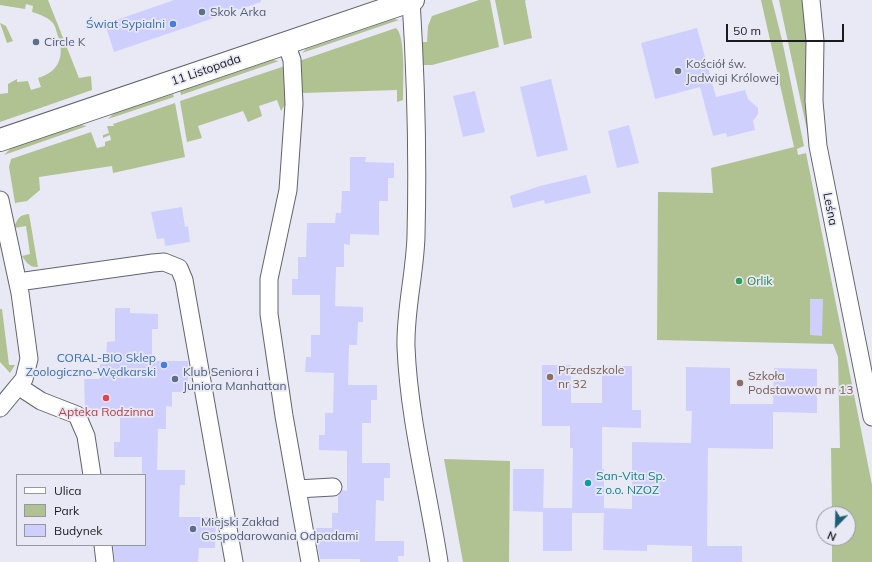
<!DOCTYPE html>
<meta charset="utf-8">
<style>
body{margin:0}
#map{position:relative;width:872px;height:562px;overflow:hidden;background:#e8e9f4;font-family:Mulish,sans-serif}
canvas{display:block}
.legend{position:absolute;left:16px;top:474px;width:130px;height:72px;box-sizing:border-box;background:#e8e9f4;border:1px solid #96979f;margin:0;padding:5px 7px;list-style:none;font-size:12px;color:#1b1b1f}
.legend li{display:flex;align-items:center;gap:8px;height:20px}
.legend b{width:20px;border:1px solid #96979f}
.north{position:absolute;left:816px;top:506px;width:40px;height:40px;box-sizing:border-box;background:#e8e9f4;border:1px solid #96979f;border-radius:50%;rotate:203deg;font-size:11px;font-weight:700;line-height:16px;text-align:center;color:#1b1b1f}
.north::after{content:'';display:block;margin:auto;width:14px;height:18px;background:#205e75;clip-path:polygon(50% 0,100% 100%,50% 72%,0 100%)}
.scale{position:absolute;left:726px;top:24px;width:118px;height:18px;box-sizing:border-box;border:2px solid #1b1b1f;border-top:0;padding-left:5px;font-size:12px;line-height:14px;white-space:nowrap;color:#1b1b1f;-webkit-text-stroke:3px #e8e9f4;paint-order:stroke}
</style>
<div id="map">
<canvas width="872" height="562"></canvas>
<ul class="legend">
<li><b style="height:5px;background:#fff"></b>Ulica</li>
<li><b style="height:11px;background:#b0c292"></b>Park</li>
<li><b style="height:11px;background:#cfcffe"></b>Budynek</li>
</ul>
<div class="north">N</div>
<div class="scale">50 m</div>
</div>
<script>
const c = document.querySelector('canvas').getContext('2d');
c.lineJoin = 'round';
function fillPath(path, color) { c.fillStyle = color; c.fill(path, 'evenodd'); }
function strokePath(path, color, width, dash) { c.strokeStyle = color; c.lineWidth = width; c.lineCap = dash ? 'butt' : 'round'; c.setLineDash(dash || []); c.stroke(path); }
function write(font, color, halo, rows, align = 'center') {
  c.font = font + ' Mulish,sans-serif'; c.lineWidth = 3.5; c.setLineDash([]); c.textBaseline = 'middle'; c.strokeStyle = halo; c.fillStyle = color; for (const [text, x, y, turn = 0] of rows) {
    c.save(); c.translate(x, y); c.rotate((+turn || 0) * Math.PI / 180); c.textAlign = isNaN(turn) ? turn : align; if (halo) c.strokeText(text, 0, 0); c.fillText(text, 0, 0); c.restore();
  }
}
fillPath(new Path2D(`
 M0,0H48L79,78L91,76L92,90L0,122V94L8,93V84L17,79V82L28,81L31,90L41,87L38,78C59,72 65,56 58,36C56,31 56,26 52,22C47,17 39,14 32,12L33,6L26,4L25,9L0,5Z
 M479,0H490L499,47L432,65H422L421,42H427L428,26L432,16Z
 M495,0H526L525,1L532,38L504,45Z
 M761,0H772L782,40L804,146L797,149L798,155L806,153L872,485V562H832V538H848V514H832L831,448H840L838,357L833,344L657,340L658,192L713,193L711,168L794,147Z
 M779,0H804L807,19L810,144Z
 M394,19L399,20L302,53L306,49Z
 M0,23L6,26L13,41L7,43Z
 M396,28C406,36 403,85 403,100L397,102V90L303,93V105L301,104L299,61Z
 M273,60L279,61L181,95L180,91Z
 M285,66L286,103L281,111L277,100L259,106L262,116L248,122L243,111L198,126L202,138L187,142L180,101Z
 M173,94L174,97L108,119L114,113Z
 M175,103L185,157L113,173L112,166L39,177L40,190L27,201L15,203L9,167L11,159L91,132L97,148L105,146V142L111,140L110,135L103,138V135L109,133L107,126H114L113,124Z
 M81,125L87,126L4,155L11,148Z
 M29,214L38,267C30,268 26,262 22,256L30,254L26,226L14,228C17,219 19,215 29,214Z
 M0,309H2L9,365H15L10,373L0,362Z
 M444,459L510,461L509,562H463Z`), '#b0c292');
fillPath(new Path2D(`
 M174,0H261V2L114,52L105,24Z
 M697,28L716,97L745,90L748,99L758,108V114L753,121L755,130L727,137L726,133L713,136L700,87L655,99L641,43Z
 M551,79L568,150L537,157L520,87Z
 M475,91L485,132L463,137L453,96Z
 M629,125L639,163L617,168L608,131Z
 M350,157H366L365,162L394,163V178H388V201H379V235L350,234V245L344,244V267H336L335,306L363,307V322H358L357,345H349L348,385H377V400H371V423H362V463H390V478H384V501L376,500L375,541H404V556H398V562H360V559H320L316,536V528H332V513H338V496L342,490L347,491V451L319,450V435H325V413H333L334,373L305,372L306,357H311V335H320V295H292V279H298V257H306L307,223H335L336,213H341L342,191H350Z
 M586,175L591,193L545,204L544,200L513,208L510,196L540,186Z
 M182,207L185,227L188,226L190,242L165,246L164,238L157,239L151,212Z
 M810,299H823L822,336L810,335Z
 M115,308H130V313L158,314V329H152V361H188V392H172V407L166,406V429H158L157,470H185V485H180L179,517H216L215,548H199L198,562H115L113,545H145V475H142V457H114V442H120V410L85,409L84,379H100V364H106L107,342L115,341Z
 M542,365H571V403H602V366H632V410H641V428L602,427V469H604V513H572L573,448H570V426H542Z
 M686,367L730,368V404H773V406L774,368L817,369V413L773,412V449L708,448L707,546H742V562H692V546L647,545V551L603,550L604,508L632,509V442L691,443L692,411H686Z
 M513,469H544L543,512L513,511Z
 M543,508H572V551H543Z`), '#cfcffe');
const street = new Path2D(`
 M411,0C416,79 418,157 416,236C415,273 405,310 406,347C409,420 428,490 439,562
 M811,0L815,41L814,101L818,146L872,417
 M286,43L292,60L294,104L288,190L269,279V314L284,416L310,562
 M0,200L20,293L29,359L24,379L0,408
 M18,282L153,263L164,262L179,268L184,280L234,562
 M18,386L41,401L77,415L86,436L92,475
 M297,489L333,487
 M103,545L105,562`);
const secondary = new Path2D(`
 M0,140L413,0`);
strokePath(street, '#63646d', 19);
strokePath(secondary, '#63646d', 24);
strokePath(street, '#fff', 17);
strokePath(secondary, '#fff', 22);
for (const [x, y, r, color] of [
 [202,12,4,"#5c6f8a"],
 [173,24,4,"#3f7fe0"],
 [36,42,4,"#5c6f8a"],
 [678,71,4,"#6b7280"],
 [739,281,4,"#2e9e5b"],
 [164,365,4,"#3f7fe0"],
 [550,377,4,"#8d6e63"],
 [175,379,4,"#5c6f8a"],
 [740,383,4,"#8d6e63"],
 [106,398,4,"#e0444e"],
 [588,483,4,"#0f9aa8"],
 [193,529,4,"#5c6f8a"]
]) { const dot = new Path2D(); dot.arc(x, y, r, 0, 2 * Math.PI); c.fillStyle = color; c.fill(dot); strokePath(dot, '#e8e9f4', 1.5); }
write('12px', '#4e5e75', '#e8e9f4', [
 ["Skok Arka",210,12],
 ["Circle K",44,42],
 ["Klub Seniora i",183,372],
 ["Juniora Manhattan",183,386],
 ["Miejski Zakład",201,522],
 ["Gospodarowania Odpadami",201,536]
], 'left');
write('12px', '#366cbe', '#e8e9f4', [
 ["Świat Sypialni",165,24],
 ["CORAL-BIO Sklep",156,358],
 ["Zoologiczno-Wędkarski",156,372]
], 'right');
write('12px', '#5b616d', '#e8e9f4', [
 ["Kościół św.",686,64],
 ["Jadwigi Królowej",686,78]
], 'left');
write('12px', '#1b1b1f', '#e8e9f4', [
 ["11 Listopada",206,70,-19],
 ["Leśna",830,209,79]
]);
write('12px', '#27864d', '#e8e9f4', [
 ["Orlik",747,281]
], 'left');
write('12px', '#785e54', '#e8e9f4', [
 ["Przedszkole",558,370],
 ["nr 32",558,384],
 ["Szkoła",748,376],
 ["Podstawowa nr 13",748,390]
], 'left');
write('12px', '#be3a42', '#e8e9f4', [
 ["Apteka Rodzinna",106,412]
]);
write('12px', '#0d838f', '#e8e9f4', [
 ["San-Vita Sp.",596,476],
 ["z o.o. NZOZ",596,490]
], 'left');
</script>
